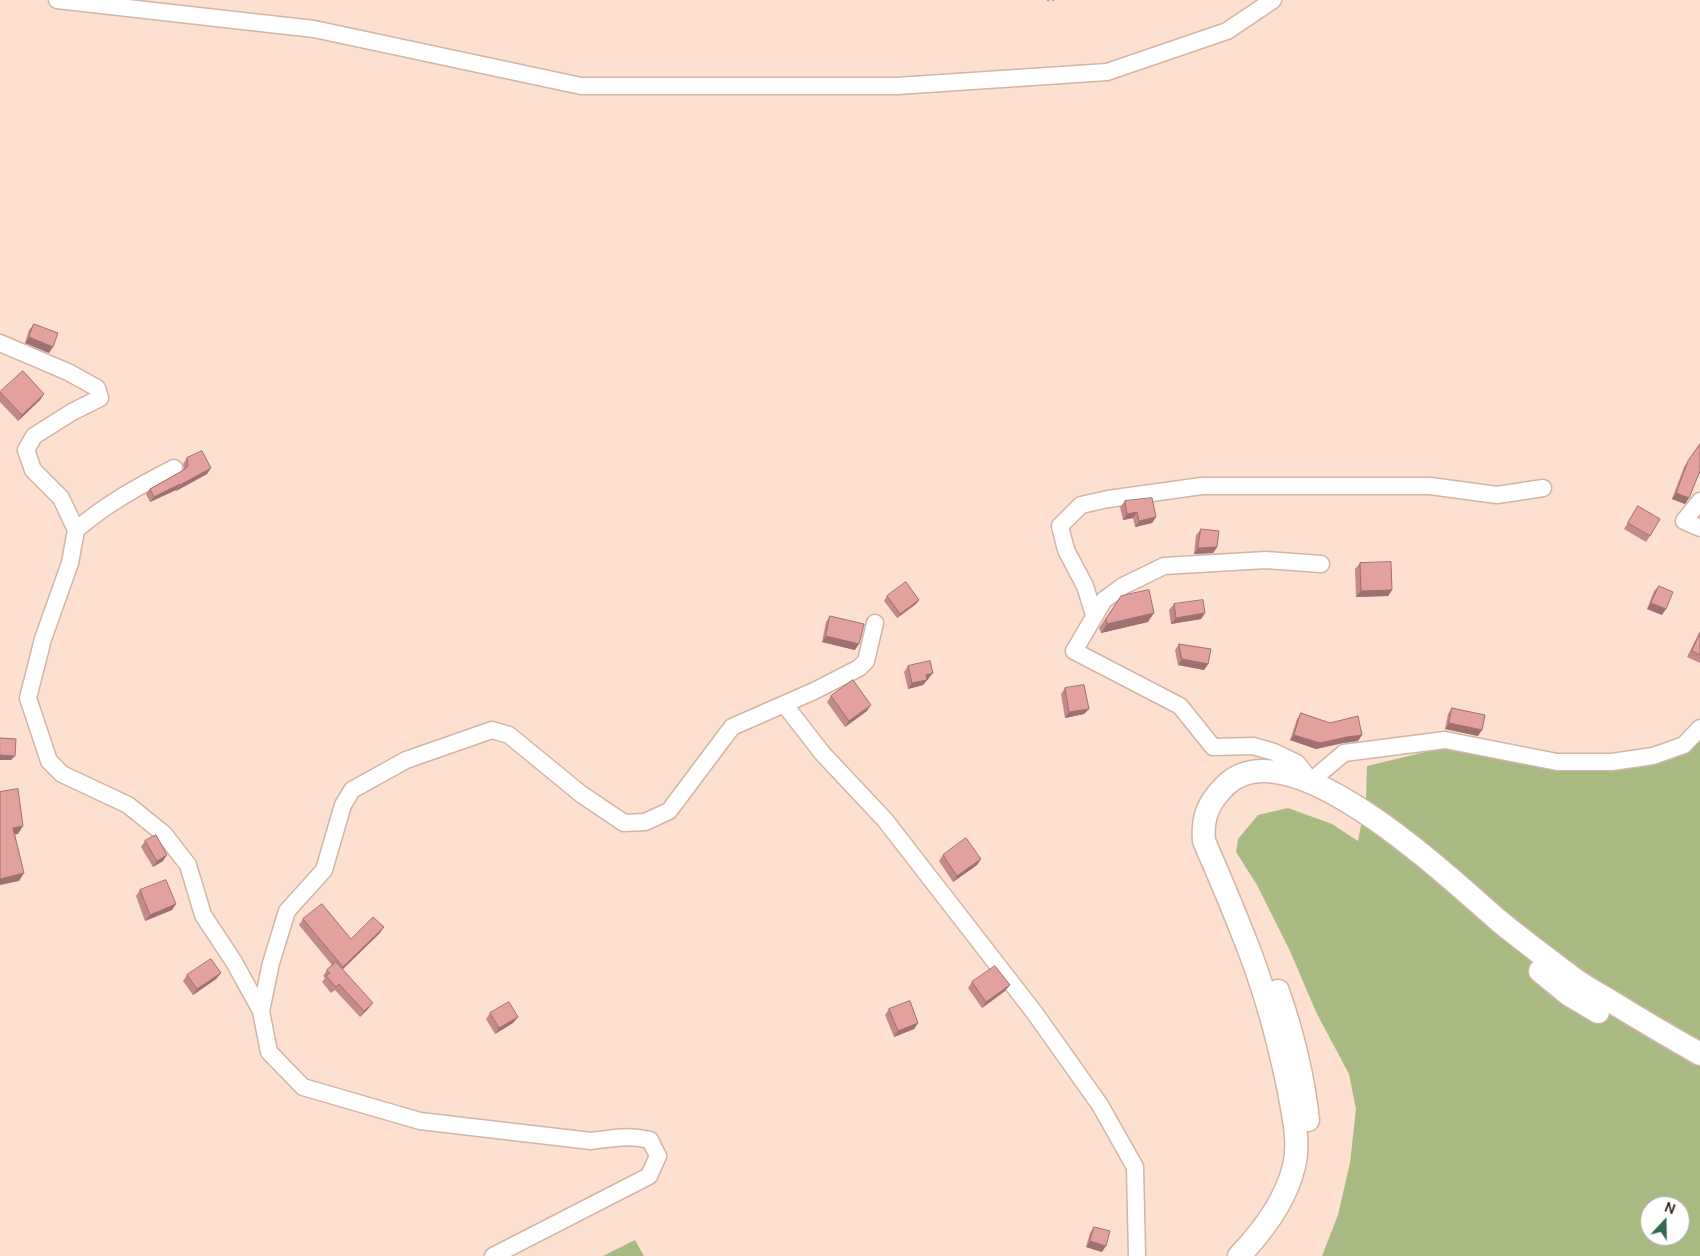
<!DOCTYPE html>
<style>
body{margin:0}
#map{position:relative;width:1700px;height:1256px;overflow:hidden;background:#fee0d0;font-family:"DM Sans",sans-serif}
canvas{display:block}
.north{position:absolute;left:1640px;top:1196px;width:50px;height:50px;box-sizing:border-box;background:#fff;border:1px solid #afaaa8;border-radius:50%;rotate:21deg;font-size:14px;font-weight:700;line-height:20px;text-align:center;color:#362b25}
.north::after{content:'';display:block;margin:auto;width:18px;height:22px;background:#32684e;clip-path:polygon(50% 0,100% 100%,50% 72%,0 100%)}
</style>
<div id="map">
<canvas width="1700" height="1256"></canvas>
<div class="north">N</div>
</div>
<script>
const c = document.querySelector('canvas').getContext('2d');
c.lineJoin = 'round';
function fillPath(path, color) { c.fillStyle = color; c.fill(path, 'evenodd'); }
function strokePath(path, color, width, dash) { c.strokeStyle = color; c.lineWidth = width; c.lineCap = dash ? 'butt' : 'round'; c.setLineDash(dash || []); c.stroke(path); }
fillPath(new Path2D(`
 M1700,728V1256H1322L1338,1215L1350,1163L1356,1109L1349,1074L1316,1012L1290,951L1257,885L1236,852L1238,839L1258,815L1288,808L1332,824L1358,841L1366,799L1367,766L1446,747L1568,769L1676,753ZM1650,1206H1680V1236H1650Z
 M635,1240L644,1256H603Z`), '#a8ba82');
const minor = new Path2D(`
 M57,0L314,29L581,86H897L1107,72L1227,31L1273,0
 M0,343L68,372L97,388L100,398L72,412L34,436L26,450L33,470L61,498L76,530L70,563L43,639L28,698L49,761L62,774L128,805L164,834L188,865L203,915L234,962L261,1011L269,1052L303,1087L420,1121L591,1141C612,1138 629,1135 650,1140L658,1156L649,1176L493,1256
 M1700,501L1684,521L1700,528
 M76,530C106,504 139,486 174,468
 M1321,564L1266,560L1164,566L1123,586L1104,600L1074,651L1180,706L1213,747L1253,746L1274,752L1297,763L1311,781L1344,753L1445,740L1557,762H1612L1653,756L1684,745L1700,728
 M1094,615L1085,586L1066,550L1060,526L1081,505L1108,499L1202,486H1430L1497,495L1543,488
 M784,704L823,754L885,820L1034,1012L1100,1105L1135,1167L1137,1256
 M261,1011L271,963L287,911L324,870L343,805L352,790L406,760L492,730L509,735L581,794L624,823L645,822L669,811L732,727L814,691L859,668L866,661L875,623`);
const secondary = new Path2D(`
 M1540,971L1568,994L1598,1012
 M1278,991C1293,1034 1303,1074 1308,1120
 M1239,1256C1263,1231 1286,1200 1294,1166C1300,1142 1293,1115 1289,1091C1278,1037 1263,983 1242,932C1230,901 1217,871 1204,841C1202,818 1208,803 1224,787C1287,721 1451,880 1498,920C1522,940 1548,959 1573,978C1585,987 1599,994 1612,1002C1641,1020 1670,1037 1700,1054`);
strokePath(minor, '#d1b5a5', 19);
strokePath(secondary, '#d1b5a5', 25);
strokePath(new Path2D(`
 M1047,0H1054`), '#baa296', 2.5, [2.5, 2.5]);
strokePath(minor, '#fff', 16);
strokePath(secondary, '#fff', 22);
fillPath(new Path2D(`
 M34,324L49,353L25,343L29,330Z
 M23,371L44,394L40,400L18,421L0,402V393Z
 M1700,444V474L1699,473L1685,504L1672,499L1684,467Z
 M187,458L207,474L176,491V490L150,502L146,494L150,489L182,471L184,470L183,464Z
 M1125,501L1156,517L1152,523L1135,527L1133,518L1123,520L1120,507Z
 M1638,506L1650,536L1646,542L1624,529Z
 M1201,529L1217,547L1213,553L1194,554L1196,535Z
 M1360,563L1392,590L1388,596L1356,597L1355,569Z
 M1659,586L1662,615L1647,609L1654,591Z
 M887,596L919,600L916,604L897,618L884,601Z
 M1121,596L1148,622L1101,633L1099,628Z
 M1174,604L1205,613L1201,619L1171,624L1169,610Z
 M830,616L855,650L822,642L826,622Z
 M1700,631V663L1687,657Z
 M1179,644L1208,664L1204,670L1178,665L1175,650Z
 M908,666L929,679L927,680L923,685L908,689L904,672Z
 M1065,688L1084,714L1065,718L1061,694Z
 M831,696L867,711L845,727L827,702Z
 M1452,708L1478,736L1445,729L1448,714Z
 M1301,713L1362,735L1358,741L1343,743L1316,749L1290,740L1297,719Z
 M145,841L163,861L153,867L141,847Z
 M943,855L981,859L977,865L953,882L939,861Z
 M140,890L172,910L145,921L136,896Z
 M303,919L351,939L380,933L342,969L368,1009L360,1017L335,990L331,993L322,982L325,978L323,976L327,970L332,965L299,925Z
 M221,973L216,979L193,995L183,981L187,975Z
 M972,982L1005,991L982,1008L968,988Z
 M889,1009L918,1023L914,1029L894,1037L885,1015Z
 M490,1013L518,1017L513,1023L495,1034L486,1019Z
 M1094,1227L1102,1252L1086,1247L1090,1233Z`), '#c28a89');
fillPath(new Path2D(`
 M29,337L53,347L49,353L25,343Z
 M44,394L40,400L18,421L22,415Z
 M211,468L207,474L176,491L180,485Z
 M180,484L176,490L150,502L154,497Z
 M1676,493L1689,498L1685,504L1672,499Z
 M1137,512L1133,518L1123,520L1127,514Z
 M1156,517L1152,523L1135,527L1139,521Z
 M1217,547L1213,553L1194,554L1198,548Z
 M1392,590L1388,596L1356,597L1361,591Z
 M919,600L916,604L897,618L900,614Z
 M1651,603L1666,609L1662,615L1647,609Z
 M1154,613L1148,622L1101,633L1107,624Z
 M1205,613L1201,619L1171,624L1176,618Z
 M826,636L859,644L855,650L822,642Z
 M1182,659L1208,664L1204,670L1178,665Z
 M933,673L923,685L908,689L912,683L926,675Z
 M871,705L867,711L845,727L849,721Z
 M1089,709L1084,714L1065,718L1069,712Z
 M1449,723L1482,730L1478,736L1445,729Z
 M1294,735L1347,737L1362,735L1358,741L1343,743L1316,749L1290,740Z
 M0,755L15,756L11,760H0Z
 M23,826L18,834L8,835L13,828Z
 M167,855L163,861L153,867L157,861Z
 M981,859L977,865L953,882L957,876Z
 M24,873L19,881L0,885V879Z
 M176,904L172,910L145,921L150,915Z
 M384,927L380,933L339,973L343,967Z
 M221,973L216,979L193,995L197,989Z
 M1010,985L1005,991L982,1008L986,1002Z
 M373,1003L368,1009L360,1017L364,1011Z
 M518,1017L513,1023L495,1034L499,1028Z
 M918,1023L914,1029L894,1037L898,1031Z
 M1090,1241L1106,1246L1102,1252L1086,1247Z`), '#9e706f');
const building = new Path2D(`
 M34,324L58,333L53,347L29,337Z
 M23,371L44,394L22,415L0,392Z
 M1700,444V471L1689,498L1676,493L1688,461Z
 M202,451L211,468L180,485V484L154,497L150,489L182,471L188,466L187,458Z
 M1152,498L1156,517L1139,521L1137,512L1127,514L1125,501Z
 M1638,506L1660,519L1650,536L1628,523Z
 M1201,529L1219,531L1217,547L1198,548Z
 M1391,562L1392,590L1361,591L1360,563Z
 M906,582L919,600L900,614L887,596Z
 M1659,586L1673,592L1666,609L1651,603Z
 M1149,590L1154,613L1107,624L1106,619L1121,596Z
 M1203,600L1205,613L1176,618L1174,604Z
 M830,616L864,624L859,644L826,636Z
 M1700,633V655L1692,651Z
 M1179,644L1211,649L1208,664L1182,659Z
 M930,661L933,673L926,675L927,680L912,683L908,666Z
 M853,680L871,705L849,721L831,696Z
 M1084,685L1089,709L1069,712L1065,688Z
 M1452,708L1485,715L1482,730L1449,723Z
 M1301,713L1330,723L1358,716L1362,735L1347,737L1320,743L1294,735Z
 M0,738L16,739L15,756L0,755Z
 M18,789L23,826L13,828L24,873L0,879V792Z
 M156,835L167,855L157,861L145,841Z
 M966,838L981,859L957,876L943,855Z
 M166,880L176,904L150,915L140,890Z
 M322,904L351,939L373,917L384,927L343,967L303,919Z
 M211,959L221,973L197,989L187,975Z
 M336,962L373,1003L364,1011L339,984L336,987L326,976L330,973L327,970Z
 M995,966L1010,985L986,1002L972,982Z
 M910,1001L918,1023L898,1031L889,1009Z
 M509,1002L518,1017L499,1028L490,1013Z
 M1094,1227L1110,1231L1106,1246L1090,1241Z`);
fillPath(building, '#e2a09f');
strokePath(building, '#9e706f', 1);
</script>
